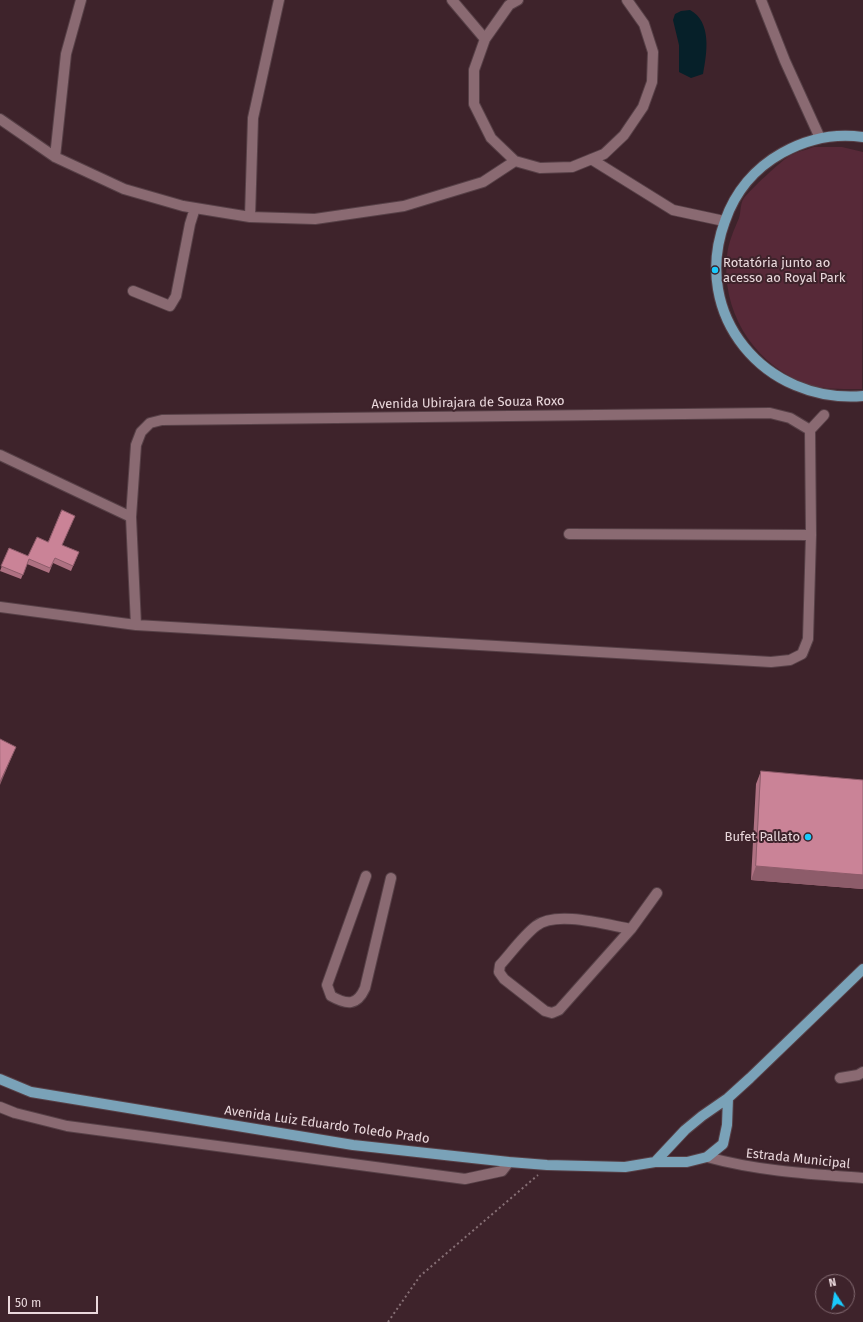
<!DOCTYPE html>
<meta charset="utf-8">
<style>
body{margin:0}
#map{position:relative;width:863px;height:1322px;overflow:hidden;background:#3e232b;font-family:"Fira Sans",sans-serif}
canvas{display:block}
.north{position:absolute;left:815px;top:1274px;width:40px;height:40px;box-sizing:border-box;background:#3e232b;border:1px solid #836b72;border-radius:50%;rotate:348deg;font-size:11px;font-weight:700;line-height:16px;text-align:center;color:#ead8dc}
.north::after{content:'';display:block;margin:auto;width:14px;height:18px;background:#1acafc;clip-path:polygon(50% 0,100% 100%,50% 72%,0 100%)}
.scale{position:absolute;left:8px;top:1296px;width:90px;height:18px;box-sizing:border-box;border:2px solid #ead8dc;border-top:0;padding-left:5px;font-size:12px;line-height:14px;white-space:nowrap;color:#ead8dc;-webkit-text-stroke:3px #3e232b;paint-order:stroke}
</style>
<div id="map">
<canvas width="863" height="1322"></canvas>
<div class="north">N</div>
<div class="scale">50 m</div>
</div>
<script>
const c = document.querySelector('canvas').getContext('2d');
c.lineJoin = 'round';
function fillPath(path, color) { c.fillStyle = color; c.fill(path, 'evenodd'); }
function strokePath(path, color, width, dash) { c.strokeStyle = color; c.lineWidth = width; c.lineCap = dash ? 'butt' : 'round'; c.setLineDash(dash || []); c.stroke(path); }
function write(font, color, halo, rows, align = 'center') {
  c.font = font + ' "Fira Sans",sans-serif'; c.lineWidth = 4; c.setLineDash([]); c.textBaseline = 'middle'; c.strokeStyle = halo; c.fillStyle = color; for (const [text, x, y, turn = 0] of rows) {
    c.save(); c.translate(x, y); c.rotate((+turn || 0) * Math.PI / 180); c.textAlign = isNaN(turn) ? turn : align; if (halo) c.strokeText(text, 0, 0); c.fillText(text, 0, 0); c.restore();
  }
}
fillPath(new Path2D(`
 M814,147H842L863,152L862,389C841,389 819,390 799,381C751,359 721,309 727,256C728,243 734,230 739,218C741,212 740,203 744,198C750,190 780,162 788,157C795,152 806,150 814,147Z`), '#572938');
fillPath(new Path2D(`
 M690,10C712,22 707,53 703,74L691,78L679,72V45L673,20L675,14L681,11Z`), '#062029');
const minor = new Path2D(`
 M452,0L485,39
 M518,0L509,5L485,39L474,70V104L491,138L515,161L540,168L572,167L604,154L624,135L643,107L652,82L653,52L644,24L627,0
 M761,0L785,61L820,138
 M0,119L55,157L124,189L183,206L250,217L315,219L404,206L483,182L515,161
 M55,157L66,54L81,0
 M591,159L673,210L724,221
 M250,217L253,118L279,0
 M133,291L170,306L176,296L190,224L195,208
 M0,455L131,517
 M569,534L811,535
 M0,607L136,625L771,662L790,660L802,654L808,639L811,535L810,430L824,415
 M136,625L131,517L136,445L141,432L150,423L162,420L770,413L790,418L810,430
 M366,876L327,985L331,996C347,1005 357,1006 365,988L391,878
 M631,929C607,925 556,910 536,926C523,936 511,953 500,965L499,972L504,979L545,1011L552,1013L559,1010L631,929L657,893
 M840,1078L858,1075L863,1072
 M0,1107L15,1113L67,1126L465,1179L502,1171L509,1162
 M707,1157C758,1171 810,1174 863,1178`);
const major = new Path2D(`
 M863,137C835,133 807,139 782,153C755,168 735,192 725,221C690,315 765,404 863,396
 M0,1079L31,1092L353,1145L509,1162L547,1165L625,1167L655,1162H687L707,1157L723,1144L727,1125L728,1098
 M655,1162L685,1130L702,1116L728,1098L750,1078L863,969`);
strokePath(minor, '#574047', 12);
strokePath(major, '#574047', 12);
strokePath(new Path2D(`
 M388,1322L420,1276L538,1175`), '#866f75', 2, [2, 3]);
strokePath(minor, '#8a6a72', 10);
strokePath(major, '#7aa2b8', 10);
fillPath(new Path2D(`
 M75,516L62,545L79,552L71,571L53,563L49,573L27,564L21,579L0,571L9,548L28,556L48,542Z
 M761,771L863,889L751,880L756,784Z`), '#ae7182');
fillPath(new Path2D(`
 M16,747L10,761L0,785V782Z
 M756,866L863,875V889L751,880Z`), '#8d5c6a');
const building = new Path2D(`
 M62,510L75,516L62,545L79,552L73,566L55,558L50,568L29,559L23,575L1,566L9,548L28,556L37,537L48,542Z
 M0,739L16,747L0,782Z
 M761,771L863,780V875L756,866Z`);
fillPath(building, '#ca8397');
strokePath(building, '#8d5c6a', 1);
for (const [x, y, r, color] of [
 [715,270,4,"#1acafc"],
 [808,837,4,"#1acafc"]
]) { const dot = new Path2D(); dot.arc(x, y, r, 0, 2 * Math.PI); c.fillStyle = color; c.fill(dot); strokePath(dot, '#3e232b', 1.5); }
write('13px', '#ead8dc', '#3e232b', [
 ["Rotatória junto ao",723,263],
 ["acesso ao Royal Park",723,278],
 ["Bufet Pallato",800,837,"right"]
], 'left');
write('13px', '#ead8dc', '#3e232b', [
 ["Avenida Ubirajara de Souza Roxo",468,403,-1],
 ["Avenida Luiz Eduardo Toledo Prado",327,1125,8],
 ["Estrada Municipal",798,1159,6]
]);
</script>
